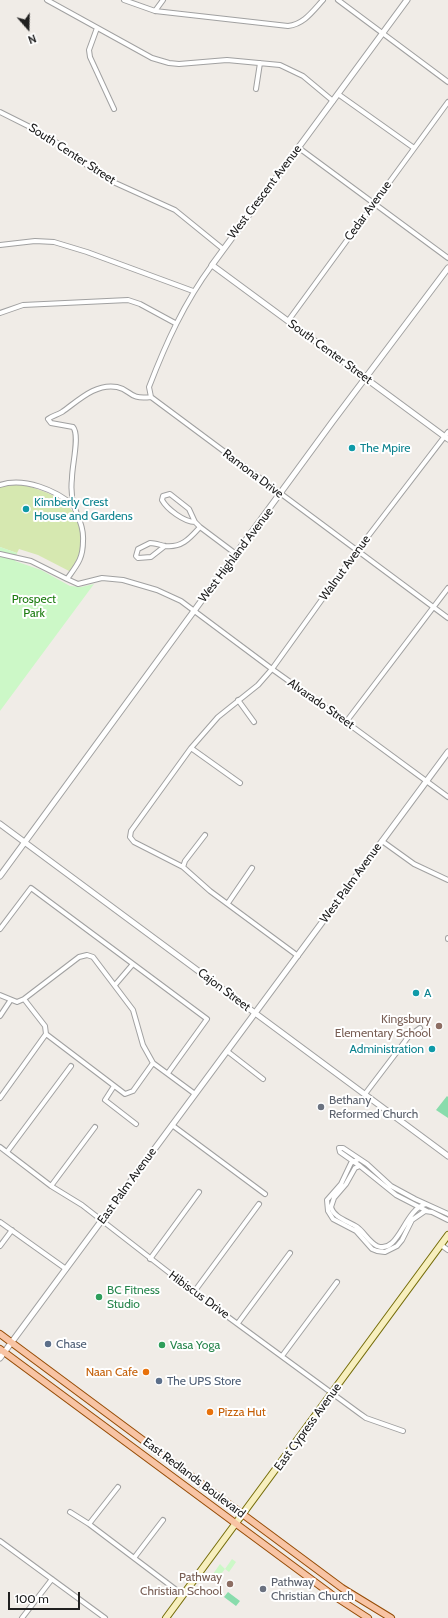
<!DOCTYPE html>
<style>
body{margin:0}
#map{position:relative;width:448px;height:1618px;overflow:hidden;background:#f0ece7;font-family:Cabin,sans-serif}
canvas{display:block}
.north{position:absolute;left:8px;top:8px;width:40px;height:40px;-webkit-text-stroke:3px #fff;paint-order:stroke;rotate:160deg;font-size:11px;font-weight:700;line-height:16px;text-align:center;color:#202020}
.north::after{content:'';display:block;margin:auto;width:14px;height:18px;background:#202020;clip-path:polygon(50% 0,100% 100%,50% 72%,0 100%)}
.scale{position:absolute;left:8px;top:1592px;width:72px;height:18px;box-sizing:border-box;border:2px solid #202020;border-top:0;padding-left:5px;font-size:12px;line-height:14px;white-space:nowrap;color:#202020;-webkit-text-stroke:3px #fff;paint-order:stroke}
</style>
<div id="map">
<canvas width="448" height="1618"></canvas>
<div class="north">N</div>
<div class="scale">100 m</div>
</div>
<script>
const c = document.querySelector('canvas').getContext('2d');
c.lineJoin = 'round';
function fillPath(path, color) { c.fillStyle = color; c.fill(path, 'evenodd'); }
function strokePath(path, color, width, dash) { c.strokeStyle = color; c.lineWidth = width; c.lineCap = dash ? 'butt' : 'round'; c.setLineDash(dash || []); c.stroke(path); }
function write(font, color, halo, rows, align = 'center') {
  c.font = font + ' Cabin,sans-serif'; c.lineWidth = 4; c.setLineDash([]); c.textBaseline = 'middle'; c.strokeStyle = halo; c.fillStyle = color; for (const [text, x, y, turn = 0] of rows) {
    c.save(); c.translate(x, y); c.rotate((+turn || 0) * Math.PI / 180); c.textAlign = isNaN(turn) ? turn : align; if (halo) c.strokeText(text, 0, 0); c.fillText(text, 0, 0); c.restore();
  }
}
fillPath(new Path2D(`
 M20,484C50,492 82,503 81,540C80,555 78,559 71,572L38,555L19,549L17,553L0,547V487Z`), '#d6e8b0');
fillPath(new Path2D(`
 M0,547L17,553L15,561L41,570L70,586L81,587L94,584L0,711Z
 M232,1559L236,1562L229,1572L225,1569L218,1578L213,1574L220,1564L225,1569Z`), '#ccf8c7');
fillPath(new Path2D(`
 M447,1096L448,1097V1118L436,1110Z
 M228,1592L240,1601L236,1606L224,1597Z`), '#89dcac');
const minor = new Path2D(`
 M47,0L152,58L169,63L179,64L227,60L280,65L303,76L333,101
 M124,0L155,11L288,26C304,24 312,12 323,0
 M338,0L448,82
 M155,11L163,0
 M97,28L89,50L90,57L114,109
 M256,89L260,63
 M338,94L414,148
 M0,112L34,129L64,147L90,168L111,181L175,210L223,249
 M299,148L448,258
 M0,245L35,241L54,242L87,252L193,291
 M0,313L23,305L128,300L140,304L175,323
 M288,321L448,102
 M151,397L149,387C166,343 184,303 212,265
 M0,485C24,477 56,490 74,506
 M195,522C184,522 167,509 162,500L163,496L170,494L189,509L195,522L200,527L236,554
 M165,546L151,557L138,558L136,556L138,549L150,543C155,543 160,545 165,546C182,548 190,538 200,527
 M0,554L31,561L67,579
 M448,618L151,397C128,400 132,390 117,387C95,383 78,401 62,412C57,415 52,416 48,419L51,423L73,427C80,435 72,465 72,478C71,487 71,496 74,506C78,518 84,527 83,541C83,559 77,565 67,579L78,584L102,578L123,580L157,590L181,601L272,669L346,722L448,797
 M238,700L254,722
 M346,722L448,588
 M191,748L240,783
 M382,841L414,864L448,880
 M183,867L185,861L205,835
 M228,903L252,868
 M0,929L31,888L207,1019L168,1073
 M448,939V938
 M298,956L210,891L183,867L134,842L130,837L131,831L191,748L218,717L258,685L272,669L356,552L448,432
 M115,985L133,964
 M0,995L17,1002L24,999L79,957L87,955L93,957L133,1010L143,1045L153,1063L195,1094
 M24,999L45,1026L46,1034L125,1094L133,1091L153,1063
 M0,1016L10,1001
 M227,1051L263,1079
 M114,1086L105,1100L136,1124
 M365,1094L409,1036L420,1028
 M0,1098L46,1034
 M172,1125L265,1194
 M0,1147L51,1186L82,1205L194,1292L359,1413L366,1418L403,1431
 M7,1152L71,1066
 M359,1159L351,1163L341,1184L327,1200L328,1211L333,1219L356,1231L372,1249L377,1251L385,1252L397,1246L402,1240L412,1220L425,1211L432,1212L448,1220
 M360,1166L340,1152L339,1148H343L367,1164L391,1186L415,1199L448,1214
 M51,1186L95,1127
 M426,1204C404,1209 399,1255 377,1246C369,1242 364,1232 357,1227C348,1221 334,1218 331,1207L334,1198L346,1184L355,1168L360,1166L396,1195L427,1211
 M0,1222L66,1269
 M441,1245L448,1250
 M0,1246L12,1230
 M150,1259L199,1192
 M194,1292L259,1204
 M238,1323L290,1253
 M282,1356L337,1282
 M70,1512L89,1524L183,1595
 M89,1524L118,1487
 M0,1541L105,1618
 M134,1558L163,1520
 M22,1618L52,1579`);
const tertiary = new Path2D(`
 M407,0L212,265L448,439
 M0,824L448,1156
 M0,876L333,421L448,268
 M0,1358L448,752`);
const secondary = new Path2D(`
 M166,1618L448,1235`);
const primary = new Path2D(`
 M0,1334L342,1588L391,1618
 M0,1349L331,1594L368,1618`);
strokePath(minor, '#a1a1a1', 6);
strokePath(tertiary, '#a1a1a1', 7);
strokePath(secondary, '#756d09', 8);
strokePath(primary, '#964c06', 8);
strokePath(minor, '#fff', 4);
strokePath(tertiary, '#fff', 5);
strokePath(secondary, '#f7efbe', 6);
strokePath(primary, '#f8c4a4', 6);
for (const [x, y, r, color] of [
 [352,448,4,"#0f9aa8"],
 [26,509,4,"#0f9aa8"],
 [416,993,4,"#0f9aa8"],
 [439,1026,4,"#8d6e63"],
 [432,1049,4,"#0f9aa8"],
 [321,1107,4,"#6b7280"],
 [99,1297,4,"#2e9e5b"],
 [48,1344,4,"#5c6f8a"],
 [162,1345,4,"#2e9e5b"],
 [146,1372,4,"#e8710a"],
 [159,1381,4,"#5c6f8a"],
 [210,1412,4,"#e8710a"],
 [230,1584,4,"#8d6e63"],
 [263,1589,4,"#6b7280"]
]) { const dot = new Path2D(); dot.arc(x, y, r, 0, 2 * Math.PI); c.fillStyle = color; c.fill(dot); strokePath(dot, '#fff', 1.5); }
write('12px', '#202020', '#fff', [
 ["South Center Street",72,154,33],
 ["West Crescent Avenue",265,192,-53],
 ["Cedar Avenue",368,211,-54],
 ["South Center Street",330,352,36],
 ["Ramona Drive",253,474,37],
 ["West Highland Avenue",236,555,-53],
 ["Walnut Avenue",345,568,-54],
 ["Alvarado Street",321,704,35],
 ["West Palm Avenue",351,883,-54],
 ["Cajon Street",224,990,37],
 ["East Palm Avenue",127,1186,-54],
 ["Hibiscus Drive",199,1295,36],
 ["East Cypress Avenue",308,1427,-54],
 ["East Redlands Boulevard",194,1478,37]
]);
write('12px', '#0d838f', '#fff', [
 ["The Mpire",360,448],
 ["Kimberly Crest",34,502],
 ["House and Gardens",34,516],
 ["A",424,993],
 ["Administration",424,1049,"right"]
], 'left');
write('12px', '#1c7c10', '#fff', [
 ["Prospect",34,599],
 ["Park",34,613]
]);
write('12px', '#785e54', '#fff', [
 ["Kingsbury",431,1019],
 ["Elementary School",431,1033],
 ["Pathway",222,1577],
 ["Christian School",222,1591]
], 'right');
write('12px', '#5b616d', '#fff', [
 ["Bethany",329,1100],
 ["Reformed Church",329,1114],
 ["Pathway",271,1582],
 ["Christian Church",271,1596]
], 'left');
write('12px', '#27864d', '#fff', [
 ["BC Fitness",107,1290],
 ["Studio",107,1304],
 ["Vasa Yoga",170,1345]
], 'left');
write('12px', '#4e5e75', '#fff', [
 ["Chase",56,1344],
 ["The UPS Store",167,1381]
], 'left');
write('12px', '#c56008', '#fff', [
 ["Naan Cafe",138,1372],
 ["Pizza Hut",218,1412,"left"]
], 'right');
</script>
